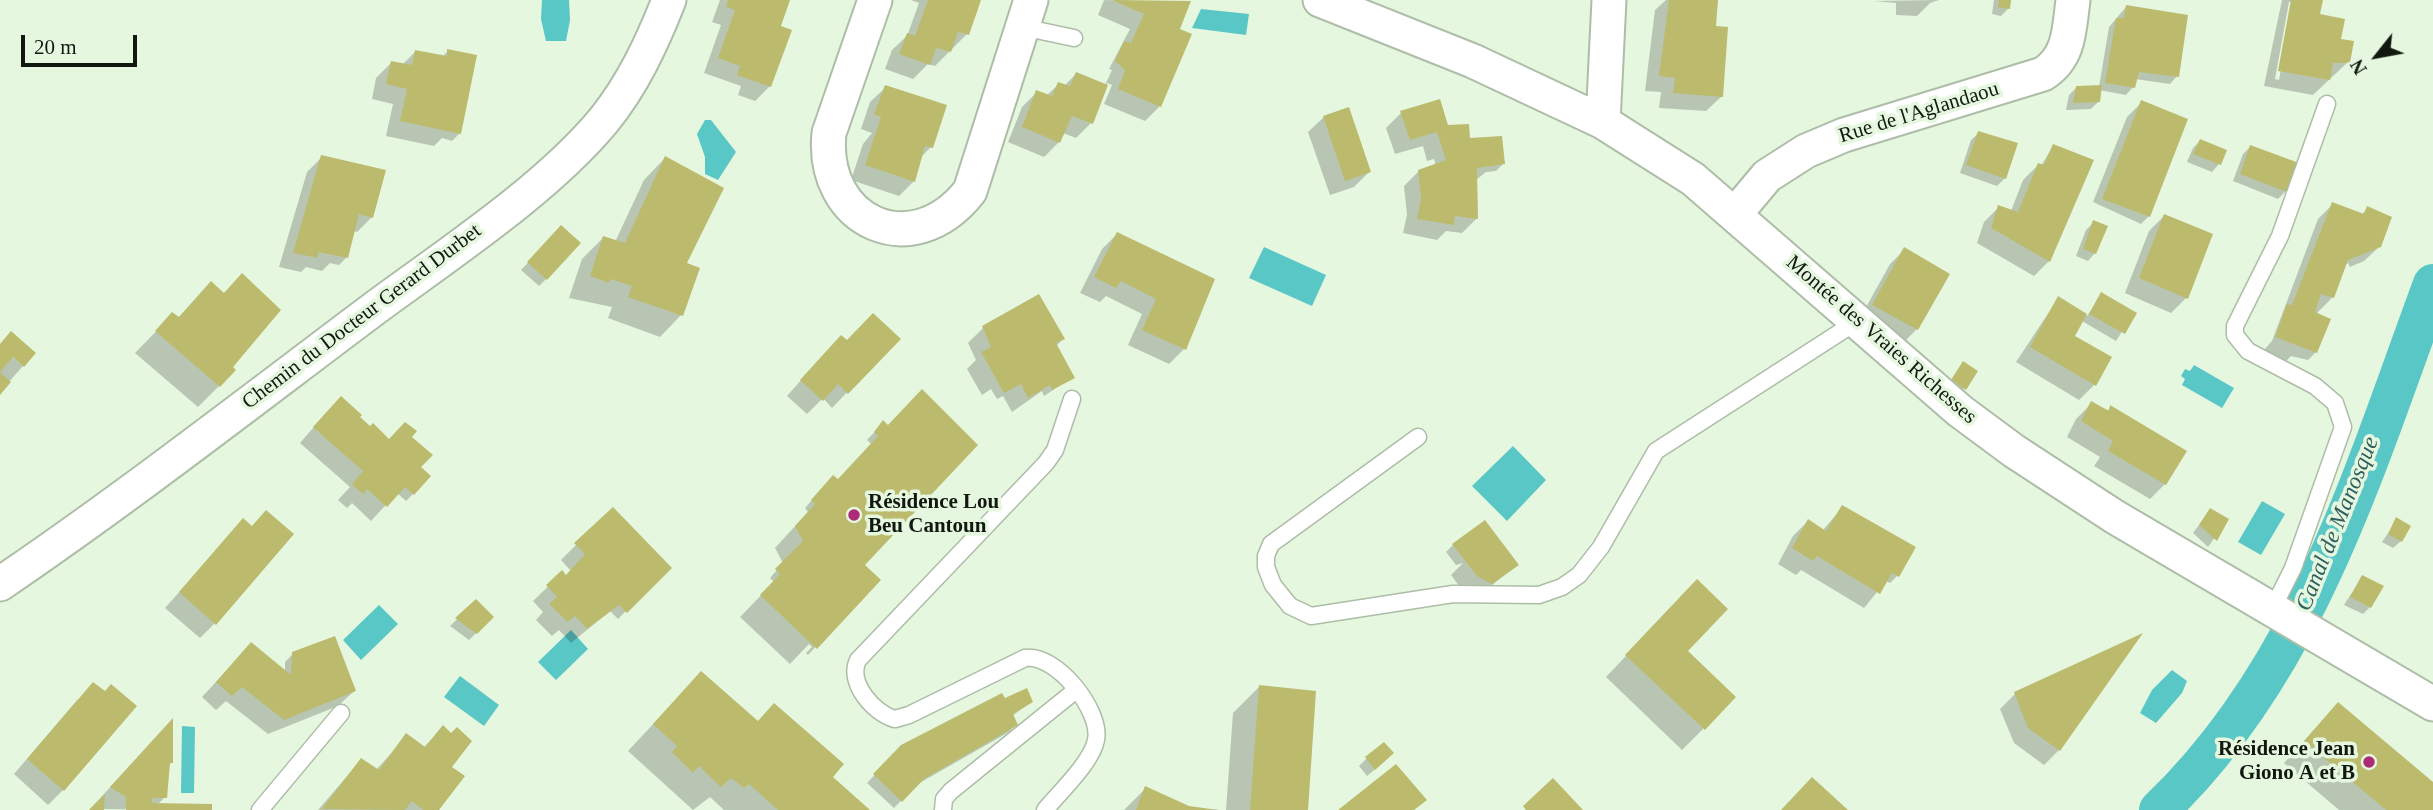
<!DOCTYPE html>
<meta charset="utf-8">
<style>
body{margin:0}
#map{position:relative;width:2433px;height:810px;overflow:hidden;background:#e5f7df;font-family:"Times New Roman",serif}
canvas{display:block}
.north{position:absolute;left:2342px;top:21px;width:70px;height:70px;-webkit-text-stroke:5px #e5f7df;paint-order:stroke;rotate:239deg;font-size:19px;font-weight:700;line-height:28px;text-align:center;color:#121810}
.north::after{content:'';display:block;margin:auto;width:24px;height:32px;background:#121810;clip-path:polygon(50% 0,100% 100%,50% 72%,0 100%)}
.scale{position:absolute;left:21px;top:35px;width:116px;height:32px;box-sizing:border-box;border:4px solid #121810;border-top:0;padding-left:9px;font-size:21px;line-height:24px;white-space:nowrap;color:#121810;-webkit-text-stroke:5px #e5f7df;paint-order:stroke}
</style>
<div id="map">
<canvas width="2433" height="810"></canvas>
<div class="north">N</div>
<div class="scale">20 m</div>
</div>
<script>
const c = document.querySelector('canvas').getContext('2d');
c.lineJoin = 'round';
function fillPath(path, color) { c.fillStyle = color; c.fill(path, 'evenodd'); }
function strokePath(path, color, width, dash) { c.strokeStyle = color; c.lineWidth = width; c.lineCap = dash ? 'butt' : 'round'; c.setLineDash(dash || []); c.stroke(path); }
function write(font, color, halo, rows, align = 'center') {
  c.font = font + ' "Times New Roman",serif'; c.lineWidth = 7; c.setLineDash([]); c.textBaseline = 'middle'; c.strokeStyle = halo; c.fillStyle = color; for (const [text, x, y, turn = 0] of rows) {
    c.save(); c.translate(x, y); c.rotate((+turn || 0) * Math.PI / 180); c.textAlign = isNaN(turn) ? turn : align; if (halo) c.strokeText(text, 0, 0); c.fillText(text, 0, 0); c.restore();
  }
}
fillPath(new Path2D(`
 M542,0H569L570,20L566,41H546L541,19Z
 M1201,9L1249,14L1246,35L1192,28Z
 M705,120H711L736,152L718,180L705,174V157L697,134Z
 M1264,247L1326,275L1312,306L1249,278Z
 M2194,365L2234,388L2222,408L2182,385L2185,379L2181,376L2185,369L2190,371Z
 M1513,446L1546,480L1507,521L1472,486Z
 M2262,501L2285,514L2261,555L2238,542Z
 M379,605L398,624L361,660L343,640Z
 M571,630L588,649L556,680L538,662Z
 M2172,670L2187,681L2182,693L2156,723L2140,713L2152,690Z
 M460,676L499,705L484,726L444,697Z
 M182,726L195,727L194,793H181Z`), '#5ac7c7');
fillPath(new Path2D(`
 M720,0H789L779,27L770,86L755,101L738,95L741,86L704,73L721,25L712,22Z
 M911,0H979L967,34L935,66L928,64L913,79L885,69L892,50L907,36L919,3Z
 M1104,0L1189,2L1177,30L1160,106L1145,121L1104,104L1112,85L1107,83L1091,123L1076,138L1063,133L1059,142L1044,157L1008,142L1022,107L1037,92L1046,96L1059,84L1064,86L1076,74L1105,85L1112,70L1109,69L1130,29L1098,15Z
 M1666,0H1716L1714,28L1722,96L1706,111L1659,108L1661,92L1645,91L1655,10Z
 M1939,0L1930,3L1917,16L1896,15V3L1874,1Z
 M1994,0H2009L2008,9L2001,16L1992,14Z
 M2282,0H2321L2318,16L2339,40L2348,62L2313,95L2264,86ZM2289,2H2293L2279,80L2275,79Z
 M2126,7L2177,76L2170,84L2135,79L2133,87L2126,95L2099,90V101L2091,109L2066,110L2069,95L2076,88L2099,87L2109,27Z
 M448,51L460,133L452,141L442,138L434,146L386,136L393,104L372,99L376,78L391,63L402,65L415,52L442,57Z
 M886,87L931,147L920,158L914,181L899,196L851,180L863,144L872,133L861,129L870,102Z
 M2142,102L2149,216L2141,224L2093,202L2127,117Z
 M1401,113L1446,127L1504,163L1496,171L1486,172L1476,180L1477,218L1462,233L1446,231L1437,240L1403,233L1407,215L1404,186L1419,171L1436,166L1434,159L1427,161L1423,146L1395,154L1386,128Z
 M1324,117L1369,172L1354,187L1330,195L1308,132Z
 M1979,133L2005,178L1997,186L1960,173L1971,140Z
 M2200,141L2219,164L2212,172L2187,162L2193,148Z
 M2053,146L2091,161L2049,261L2034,276L1977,243L1984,222L1999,207L2011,211L2023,180L2038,165L2041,166Z
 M2250,147L2286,191L2278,199L2233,181L2243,154Z
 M322,157L372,217L357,232L353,231L346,258L339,265L330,263L322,271L306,267L301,272L279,267L307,172Z
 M665,158L684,264L698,269L681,315L660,337L608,318L612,307L569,298L582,259L603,238L615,242L644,180Z
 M2333,204L2361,215L2368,208L2380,246L2364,261L2350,267L2348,263L2344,265L2332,298L2316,314V352L2308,360L2291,356L2285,362L2261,353L2272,341L2318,219Z
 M2164,216L2186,298L2171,313L2125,293L2149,231Z
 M2094,222L2095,253L2088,261L2076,256L2086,230Z
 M561,228L546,279L539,286L521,270Z
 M1117,234L1201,314L1184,349L1169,364L1128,345L1142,314L1106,296L1100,302L1080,293L1102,249Z
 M1905,249L1917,329L1902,344L1859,320L1890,264Z
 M211,283L252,342L219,386L198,407L135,353L172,315L178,318Z
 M2102,294L2134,313L2116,341L2082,321L2073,337L2109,358L2094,385L2079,400L2016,362L2057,300L2087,316Z
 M1039,296L1063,339L1056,346L1073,377L1044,396L1042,391L1012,412L1003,396L997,399L991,389L982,395L967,369L976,360L968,343L983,328Z
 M898,339L832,408L823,398L807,414L787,396L826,352L846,342Z
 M0,345L23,366L0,392Z
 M1964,364L1976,371L1957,397L1945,388Z
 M2091,404L2107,411L2111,407L2165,484L2150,499L2094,466L2100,457L2067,437L2076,419Z
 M326,413L357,417L388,441L410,437L419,468L413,494L406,501L397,493L371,521L352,503L347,508L338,500L350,487L300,443Z
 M883,423L862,565L878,580L808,655L806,653L812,647L809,644L790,664L740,617L774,582L770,578L783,563L775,548L808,512L805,508L826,484L837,481L871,444L867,440Z
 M1842,508L1897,576L1890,583L1886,581L1864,608L1801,570L1796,575L1778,564L1793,536L1808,521L1823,530Z
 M2210,510L2227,520L2208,547L2193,533Z
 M243,520L251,527L214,624L200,638L165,608Z
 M2397,520L2401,541L2393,548L2382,542Z
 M596,525L669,568L618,619L610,611L571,643L559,630L552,636L536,620L543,612L533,601L562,573L566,577L571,571L561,560Z
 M1453,545L1517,565L1476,598L1462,590L1451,575L1463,563L1456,565L1446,552Z
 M2362,577L2370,607L2363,614L2344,605Z
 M476,601L492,617L469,640L450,626Z
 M1676,603L1685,651L1734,698L1682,750L1606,677Z
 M251,644L285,672V662L293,654L354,691L338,706L268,734L226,701L216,710L202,697Z
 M1259,687L1306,810H1226L1233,713Z
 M2015,694L2059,750L2044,765L2014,743L2000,709Z
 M78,699L63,790L48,805L14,774Z
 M1004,701L1031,702L1012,716L1016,724L1009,732L916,785L894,808L867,783L902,746Z
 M2338,704L2433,784V810H2339L2284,763Z
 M670,706L867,810H724L710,797L693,810L628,751Z
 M443,728L450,766L437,810H318L361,760L376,770L407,736L423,748Z
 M1366,759L1385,761L1367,776L1359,766Z
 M172,762L168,766L165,797L158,804L210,810L90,809L130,766Z
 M1146,788L1189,808L1222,810H1124Z`), '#0003');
strokePath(new Path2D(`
 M2159,810C2307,669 2364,470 2433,284`), '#5ac7c7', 40);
fillPath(new Path2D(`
 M728,0H790L781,26L792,30L771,87L737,75L740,66L718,58L735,10L726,7Z
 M928,0H981L969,35L958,32L951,52L936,48L930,65L899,54L907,33L915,36Z
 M1112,0L1191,1L1180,29L1192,34L1161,107L1118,89L1125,70L1115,61L1124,41L1131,43L1144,14Z
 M1669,0H1718L1716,26L1728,27L1723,97L1673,93L1675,78L1659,76Z
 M1999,0H2011L2010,9L1998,7Z
 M2291,0H2323L2320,14L2345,19L2341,39L2354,41L2350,63H2333L2330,80L2278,71Z
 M2126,5L2188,15L2179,77L2139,72L2135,88L2105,83L2116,18H2124Z
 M447,49L477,55L461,134L400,121L407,89L386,84L391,61L412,65L415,50L447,56Z
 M1076,72L1108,85L1093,124L1072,116L1060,143L1022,127L1036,90L1052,96L1058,82L1070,86Z
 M885,85L947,105L933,148L925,146L915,182L865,165L881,117L874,114Z
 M2102,85L2100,102L2073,103L2076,86Z
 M1440,99L1448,125L1469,124L1470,138L1502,136L1505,164L1477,168L1478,219L1455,216L1454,225L1417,219L1421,199L1418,170L1446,160L1437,132L1410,140L1400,111Z
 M2141,100L2188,119L2150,217L2102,199Z
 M1349,107L1371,172L1345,181L1323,116Z
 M1978,131L2018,143L2006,179L1966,165Z
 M2200,139L2227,150L2221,165L2193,154Z
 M2053,144L2094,160L2050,262L1991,228L1998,205L2018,212L2038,163L2044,165Z
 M2250,145L2299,163L2287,192L2240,174Z
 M321,155L386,170L373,218L359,214L348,258L318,252V258L293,253Z
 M665,156L724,188L687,263L700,268L683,316L628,297L632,286L611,279L609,283L590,276L603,236L625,243Z
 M2332,202L2364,214L2367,206L2392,217L2381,247L2348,260L2334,298L2321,294L2315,312L2331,319L2317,353L2275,337L2287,304L2292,305Z
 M2164,214L2213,234L2188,299L2139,278Z
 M2093,220L2108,226L2096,254L2083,249Z
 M561,225L581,243L547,280L527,262Z
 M1117,232L1215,279L1186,350L1142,330L1156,299L1121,281L1116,288L1094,277Z
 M1904,247L1950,274L1918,330L1872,305Z
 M242,273L281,310L233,367L236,370L220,387L155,331L172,312L179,317L211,281L224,293Z
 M2101,292L2137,313L2125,334L2089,314Z
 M1039,294L1065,339L1056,343L1075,378L1052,390L1050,385L1028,398L1021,384L1004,393L981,352L991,347L982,326Z
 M2058,296L2087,314L2075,336L2112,357L2096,386L2030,347Z
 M873,313L901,339L848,394L838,384L823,401L800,380L841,335L847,340Z
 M11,331L36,353L24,367L13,357L0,372V344Z
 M1963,361L1978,371L1966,390L1951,380Z
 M0,372L11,382L0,395Z
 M922,389L978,445L865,565L881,580L817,649L760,595L780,574L775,569L803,541L795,526L815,504L811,500L833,475L838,479L878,436L874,432L883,420L888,425Z
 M341,396L362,415L360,417L370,426L373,423L389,439L405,422L417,431L412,437L433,455L421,467L431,476L414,495L405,487L387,507L367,489L363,494L352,484L363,471L313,427Z
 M2091,401L2109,411L2110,405L2187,451L2166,485L2108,451L2113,441L2081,421Z
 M1842,505L1916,547L1899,577L1892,573L1880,594L1817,556L1813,561L1792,548L1808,519L1826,531Z
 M613,507L672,568L627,613L619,605L587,629L575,616L568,622L549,604L557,597L546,585L562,570L566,575L585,554L574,543Z
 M2210,508L2229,519L2217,541L2199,525Z
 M266,510L294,534L216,625L179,592L243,518L252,526Z
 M2396,517L2411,526L2402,542L2388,534Z
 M1485,520L1519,565L1492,584L1477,576L1452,544Z
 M2362,575L2384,586L2371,608L2350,597Z
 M1697,579L1728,609L1688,651L1736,697L1705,730L1625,655Z
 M476,599L494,617L477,634L455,618Z
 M2143,633L2060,751L2028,728L2014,692Z
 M335,636L356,691L284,720L242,687L232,696L216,682L251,642L291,675L292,652Z
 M701,671L758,721L774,703L844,764L833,777L870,810H778L749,784L744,788L731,778L721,787L699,766L693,773L672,752L677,746L653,724Z
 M93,682L105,691L111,684L137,706L64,791L27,759Z
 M1259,685L1316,691L1308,810H1250Z
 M1027,688L1033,702L1013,714L1018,725L924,779L902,802L873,774L901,745L1002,693L1005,698Z
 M2338,702L2433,782V810H2386L2304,741Z
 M173,718V763H170L167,798H152V803L212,804V810H126V797L110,787Z
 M443,725L451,733L457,727L472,741L452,767L465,776L439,810H423L412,801L405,810L322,809L361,758L379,770L406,733L425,747Z
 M1384,742L1394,753L1375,770L1365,757Z
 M1396,764L1427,800L1414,810H1338Z
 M1812,777L1848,810H1781Z
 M1553,778L1583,810H1526L1523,806Z
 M1145,786L1189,806L1218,810H1136Z
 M105,794L104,810H89Z`), '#bcba6d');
const service = new Path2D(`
 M1022,27L1074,38
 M1418,437L1271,544L1266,556V567L1273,585L1290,606L1311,616L1453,594L1539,595L1562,587L1579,575L1601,547L1656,451L1856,322
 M2272,610L2293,568L2343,427L2335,403L2315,386L2248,351L2235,335V326L2280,236L2327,104
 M260,810L341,713
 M943,810L944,799L951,791L1076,690
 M1045,810C1059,793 1092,762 1096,740C1102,711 1056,653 1025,658L909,715L895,719C873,713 847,682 858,660L1046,463L1055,450L1072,399`);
const minor = new Path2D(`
 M875,0L829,133C820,222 912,265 970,191L1031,0
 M1320,0L1473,61L1603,122L1693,179L1960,411L2014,451L2115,517L2433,704
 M1603,122L1609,0
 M1736,213L1767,176L1806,151L1844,135L2043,74C2070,57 2069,30 2073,0
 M0,584C128,497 251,401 375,308C448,254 546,190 604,120C633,84 652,43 669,0`);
strokePath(service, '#adbda7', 19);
strokePath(minor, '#adbda7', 37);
strokePath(service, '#fff', 16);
strokePath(minor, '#fff', 33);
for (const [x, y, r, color] of [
 [854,515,7,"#ac2b77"],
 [2369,762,7,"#ac2b77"]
]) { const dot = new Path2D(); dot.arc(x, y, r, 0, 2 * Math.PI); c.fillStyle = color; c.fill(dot); strokePath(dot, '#e5f7df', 2.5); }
write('21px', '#121810', '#e5f7df', [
 ["Rue de l'Aglandaou",1919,113,-17],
 ["Chemin du Docteur Gerard Durbet",362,317,-37],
 ["Montée des Vraies Richesses",1881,340,41]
]);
write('bold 21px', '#121810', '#e5f7df', [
 ["Résidence Lou",868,503],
 ["Beu Cantoun",868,527],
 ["Résidence Jean",2355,750,"right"],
 ["Giono A et B",2355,774,"right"]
], 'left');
write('italic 23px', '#2f5e5e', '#e5f7df', [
 ["Canal de Manosque",2338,524,-68]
]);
</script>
